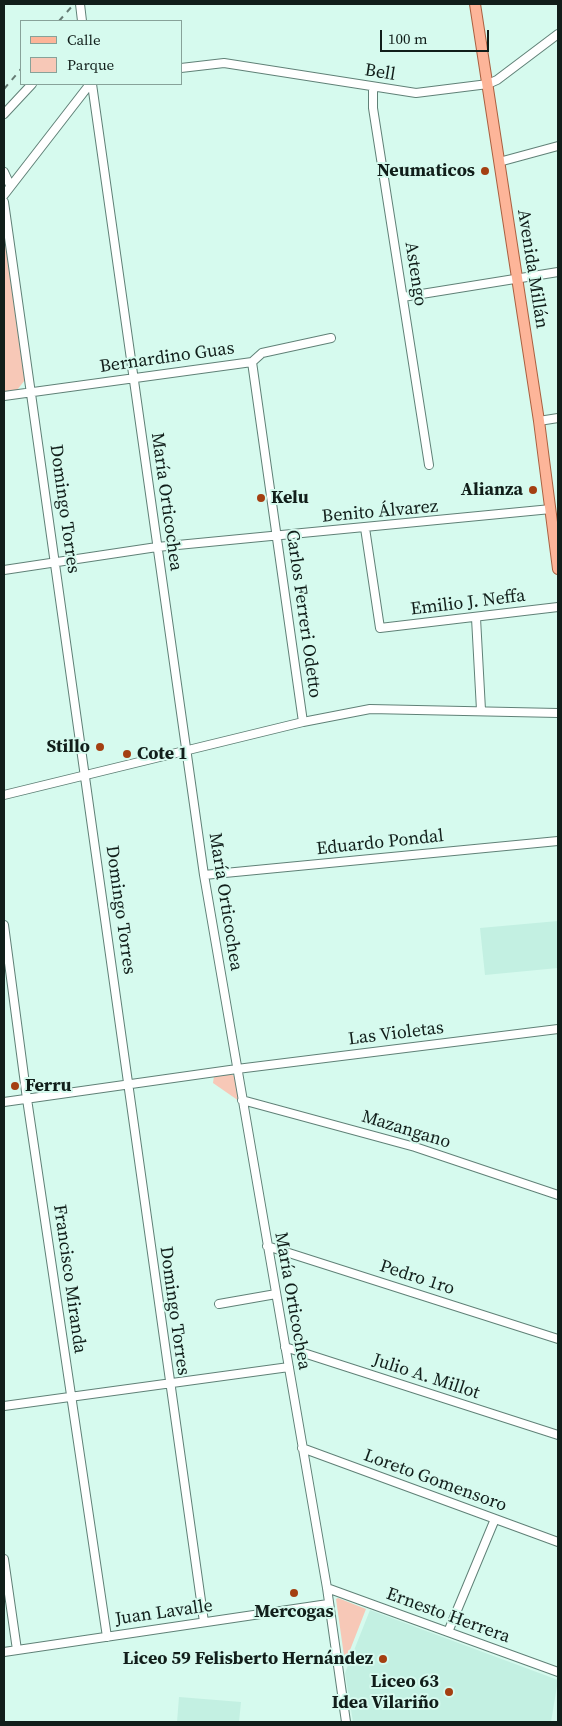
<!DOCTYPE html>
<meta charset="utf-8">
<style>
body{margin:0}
#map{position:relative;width:562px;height:1726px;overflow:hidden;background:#d6faee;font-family:"Source Serif 4",serif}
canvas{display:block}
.frame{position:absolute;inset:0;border:5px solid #111e1a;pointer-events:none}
.legend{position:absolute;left:20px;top:20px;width:162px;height:65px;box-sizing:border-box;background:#d6faee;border:1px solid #87a299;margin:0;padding:6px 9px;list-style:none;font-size:15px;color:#111e1a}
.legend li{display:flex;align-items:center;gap:10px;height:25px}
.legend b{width:25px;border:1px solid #87a299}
.scale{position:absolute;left:380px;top:30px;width:109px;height:22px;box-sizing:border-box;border:2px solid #111e1a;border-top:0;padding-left:6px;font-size:15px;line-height:18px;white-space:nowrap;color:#111e1a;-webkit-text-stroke:4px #d6faee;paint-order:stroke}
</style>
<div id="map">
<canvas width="562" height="1726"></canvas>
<div class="frame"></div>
<ul class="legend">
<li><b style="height:6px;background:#fdb599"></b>Calle</li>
<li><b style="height:14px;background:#f7c8b7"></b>Parque</li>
</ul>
<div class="scale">100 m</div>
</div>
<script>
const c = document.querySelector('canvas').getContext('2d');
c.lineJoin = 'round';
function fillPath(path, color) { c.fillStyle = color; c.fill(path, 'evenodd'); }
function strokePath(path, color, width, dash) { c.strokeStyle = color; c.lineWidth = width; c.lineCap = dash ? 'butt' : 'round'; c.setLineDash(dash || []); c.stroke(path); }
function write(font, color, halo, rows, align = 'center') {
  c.font = font + ' "Source Serif 4",serif'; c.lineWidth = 4; c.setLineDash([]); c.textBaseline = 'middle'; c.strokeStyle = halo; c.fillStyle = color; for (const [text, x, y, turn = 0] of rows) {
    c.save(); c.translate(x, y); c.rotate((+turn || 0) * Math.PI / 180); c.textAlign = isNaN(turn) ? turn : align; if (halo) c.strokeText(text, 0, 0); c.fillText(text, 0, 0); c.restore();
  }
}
fillPath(new Path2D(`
 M558,921V968L485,975L480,928Z
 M370,1610L558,1680L551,1722H353L345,1673Z
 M179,1697L241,1702L239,1722H177Z`), '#c3f0e2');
fillPath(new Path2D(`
 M4,216L25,380L17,390L4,392Z
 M230,1073L235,1077L239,1101L213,1083L214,1076Z
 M338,1598L366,1609L345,1663L336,1599Z`), '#f7c8b7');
const minor = new Path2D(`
 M80,4L82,21
 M181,68L224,63L416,93L488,84L497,80L558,34
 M92,84L204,875L327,1588L346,1722
 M373,87V108L429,465
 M4,114L32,84
 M499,162L558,146
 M4,172L10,185
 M4,195L90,84
 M4,202L204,1622
 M403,297L558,272
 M252,362L303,722
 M4,396L252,362L262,353L331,338
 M539,421L558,418
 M365,528L380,628L558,607
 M4,570L157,547L551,509
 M476,618L481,710
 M4,795L303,722L370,709L558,713
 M204,875L558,841
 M4,925L27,1099L107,1637
 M242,1100L415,1147L558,1195
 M4,1102L237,1069L558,1029
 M267,1246L558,1339
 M219,1304L276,1294
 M285,1347L558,1435
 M4,1406L289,1367
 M302,1448L558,1542
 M4,1559L17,1650
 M327,1588L558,1672
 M448,1632L495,1519
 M4,1652L328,1604`);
const major = new Path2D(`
 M475,4L539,421L558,569`);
strokePath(minor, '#608177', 10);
strokePath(major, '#aa6040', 12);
strokePath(minor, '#fff', 8);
strokePath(major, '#fdb599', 10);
strokePath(new Path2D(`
 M59,21L74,4
 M4,89L21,69`), '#657b74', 2, [6, 6]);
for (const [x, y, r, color] of [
 [485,171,5,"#a43f11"],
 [533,490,5,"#a43f11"],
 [261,498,5,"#a43f11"],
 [100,747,5,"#a43f11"],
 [127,754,5,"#a43f11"],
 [15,1086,5,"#a43f11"],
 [294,1593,5,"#a43f11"],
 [383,1659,5,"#a43f11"],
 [449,1692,5,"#a43f11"]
]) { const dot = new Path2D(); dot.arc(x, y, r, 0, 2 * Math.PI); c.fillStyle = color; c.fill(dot); strokePath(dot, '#d6faee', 2); }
write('18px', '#111e1a', '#d6faee', [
 ["Bell",380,73,9],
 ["Avenida Millán",532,269,81],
 ["Astengo",415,274,81],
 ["Bernardino Guas",167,358,-8],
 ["María Orticochea",166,502,82],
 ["Domingo Torres",64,509,82],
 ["Benito Álvarez",380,512,-5],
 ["Emilio J. Neffa",468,603,-7],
 ["Carlos Ferreri Odetto",303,614,82],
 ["Eduardo Pondal",380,843,-6],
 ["María Orticochea",225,902,81],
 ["Domingo Torres",120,910,82],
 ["Las Violetas",396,1034,-7],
 ["Mazangano",406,1130,17],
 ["Pedro 1ro",417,1278,18],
 ["Francisco Miranda",69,1279,82],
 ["María Orticochea",292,1301,80],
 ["Domingo Torres",174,1311,82],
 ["Julio A. Millot",426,1377,18],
 ["Loreto Gomensoro",435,1481,20],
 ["Juan Lavalle",164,1613,-8],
 ["Ernesto Herrera",448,1616,20]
]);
write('bold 18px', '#111e1a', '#d6faee', [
 ["Neumaticos",475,171],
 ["Alianza",523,490],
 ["Kelu",271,498,"left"],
 ["Stillo",90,747],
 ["Cote 1",137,754,"left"],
 ["Ferru",25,1086,"left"],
 ["Mercogas",294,1612,"center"],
 ["Liceo 59 Felisberto Hernández",373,1659],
 ["Liceo 63",439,1682],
 ["Idea Vilariño",439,1703]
], 'right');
</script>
